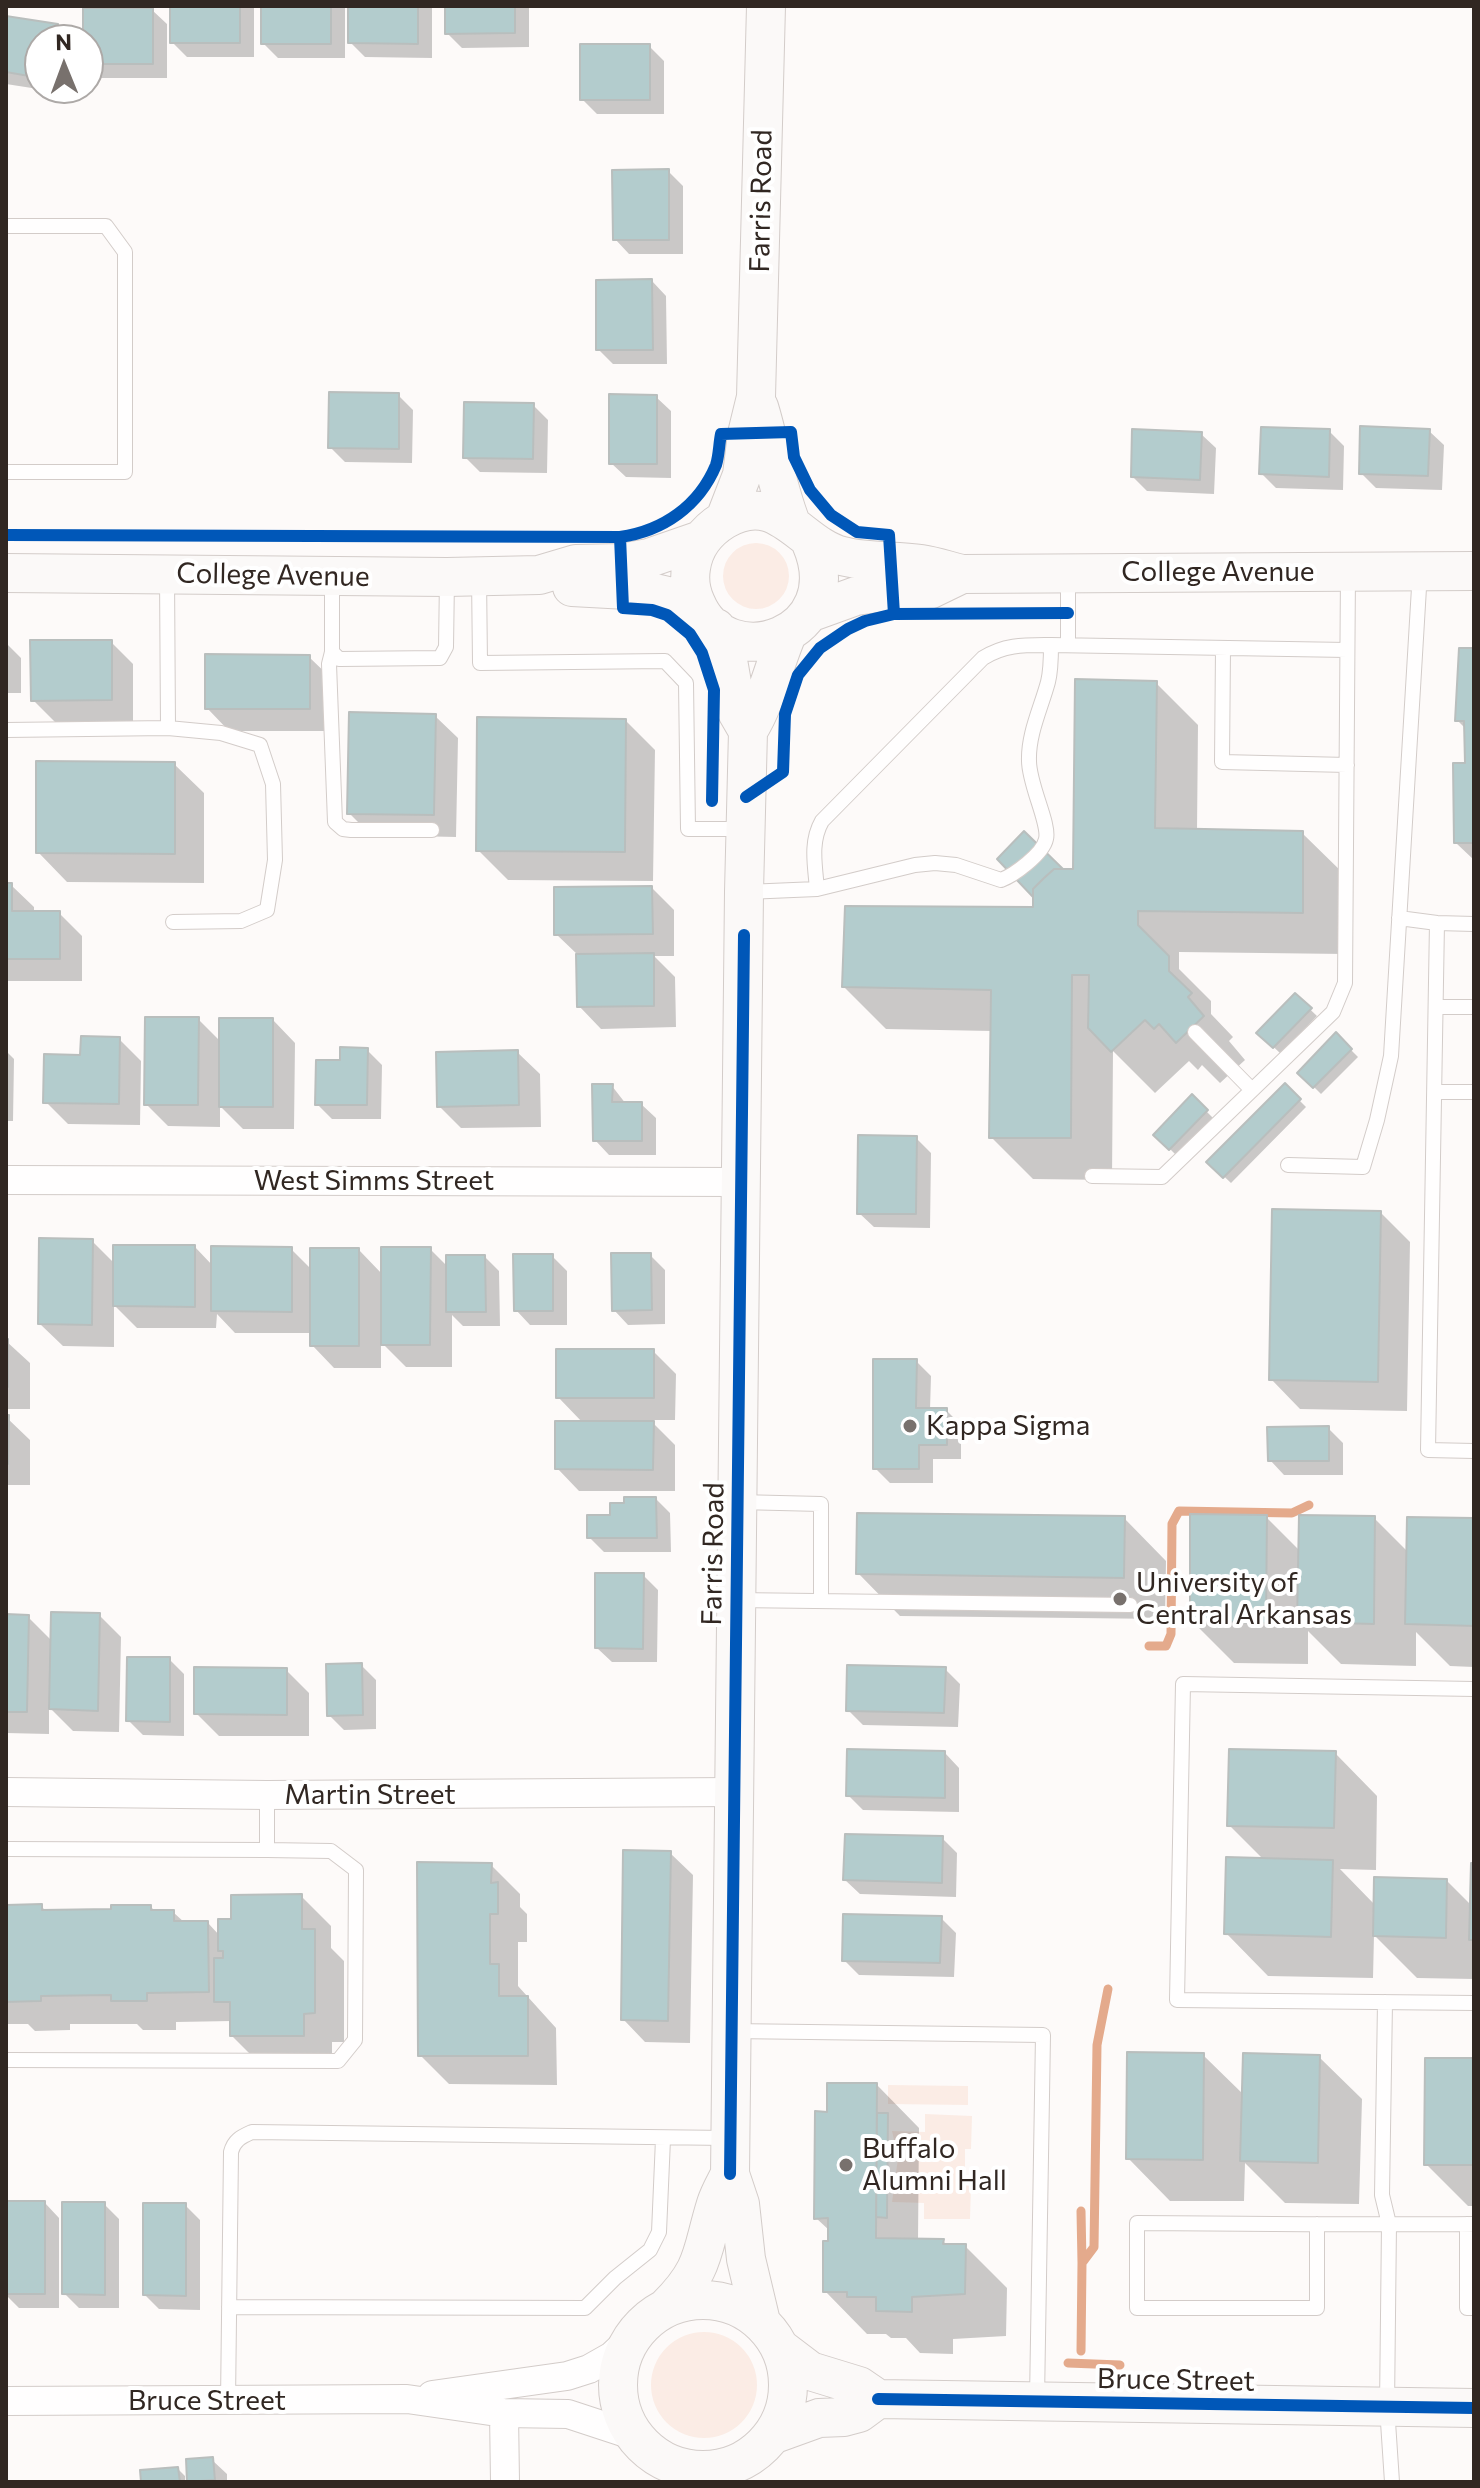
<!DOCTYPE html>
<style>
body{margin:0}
#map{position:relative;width:1480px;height:2488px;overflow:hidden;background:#fdfaf9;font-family:Commissioner,sans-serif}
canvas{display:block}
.frame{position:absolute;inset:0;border:8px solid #312722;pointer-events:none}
.north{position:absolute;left:24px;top:24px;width:80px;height:80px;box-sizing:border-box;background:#fff;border:2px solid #ada9a7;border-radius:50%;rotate:359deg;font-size:22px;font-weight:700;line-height:32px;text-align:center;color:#312722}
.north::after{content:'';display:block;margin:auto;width:28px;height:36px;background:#78716d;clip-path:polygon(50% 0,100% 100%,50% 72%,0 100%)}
</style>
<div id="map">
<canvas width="1480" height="2488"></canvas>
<div class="frame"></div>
<div class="north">N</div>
</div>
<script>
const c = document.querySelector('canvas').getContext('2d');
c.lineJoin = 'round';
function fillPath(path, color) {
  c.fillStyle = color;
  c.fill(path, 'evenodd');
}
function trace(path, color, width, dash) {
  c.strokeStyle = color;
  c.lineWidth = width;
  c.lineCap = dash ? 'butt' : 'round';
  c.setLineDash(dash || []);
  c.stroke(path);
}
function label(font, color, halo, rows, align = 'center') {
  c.font = font + ' Commissioner,sans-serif';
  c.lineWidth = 8;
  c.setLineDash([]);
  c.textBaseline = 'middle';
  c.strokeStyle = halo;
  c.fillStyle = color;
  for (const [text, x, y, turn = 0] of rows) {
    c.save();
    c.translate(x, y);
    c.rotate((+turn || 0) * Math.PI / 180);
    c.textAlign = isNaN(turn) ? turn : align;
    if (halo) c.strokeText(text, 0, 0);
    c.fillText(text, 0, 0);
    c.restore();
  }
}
const green = new Path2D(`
 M723 576a33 33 0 1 1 66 0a33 33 0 1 1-66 0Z
 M888 2085 968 2086V2105L888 2104Z
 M925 2114 972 2116 971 2149H965V2185L971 2186 970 2219H924V2203L892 2202 898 2158 892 2131 925 2132Z
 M651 2385a53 53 0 1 1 106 0a53 53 0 1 1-106 0Z`);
const shadow = new Path2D(`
 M172 6H254V57H187L172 42Z
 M263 6H345V58H278L263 43Z
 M350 6H432V58L365 57 350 42Z
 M447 6H529V47L462 48 447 33Z
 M152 10 167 24V78H100L88 66V40H85Z
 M6 18 57 26 71 40H40V88H65L64 93 6 84Z
 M649 46 664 61V114H597L582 99Z
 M668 171 683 186V254H629L615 239Z
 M652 281 666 296 667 364H613L598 349Z
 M398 395 413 410 412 463 345 462 330 447Z
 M656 397 671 411V478L626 477 611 463Z
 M533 405 548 420 547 473 480 472 465 457Z
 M1329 431 1344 446 1343 490 1276 488 1261 473Z
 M1429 431 1444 445 1442 490 1376 488 1361 473Z
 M1201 434 1216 448 1214 494 1147 491 1133 477Z
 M111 642 133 664V722H55L33 700Z
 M6 643 21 658V693H6Z
 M1474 650V860L1456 843 1467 765 1466 729 1457 720Z
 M309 657 332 679V731H229L207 708Z
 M1156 683 1198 725 1197 831 1302 833 1345 875V954L1179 952V969L1211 1001V1014L1233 1037 1229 1041 1245 1060 1220 1083 1202 1065 1198 1070 1189 1061 1155 1093 1113 1051 1112 1180 1033 1179 991 1137 992 1031 886 1029 844 987 1035 909 1062 871H1075Z
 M435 716 458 738 456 837 371 835 349 813Z
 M626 721 655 750 653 881 508 880 478 850Z
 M174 764 204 793V883L67 882 38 852Z
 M6 885H11L34 907V913H59L82 936V981H6Z
 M652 888 674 910V956H654L675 977 676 1027 601 1029 579 1006 578 955 556 934Z
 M1295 995 1317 1016 1281 1054 1259 1033Z
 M198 1019 221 1042 273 1020 295 1043 294 1129H243L220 1106V1127L168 1126 146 1104Z
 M1336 1035 1358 1057 1321 1094 1300 1073Z
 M119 1039 141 1061 140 1125 68 1124 46 1102 82 1057Z
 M367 1050 382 1065 381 1119H332L317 1104 342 1062Z
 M6 1051 14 1059 13 1121H6Z
 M517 1052 540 1074 541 1127 461 1128 439 1106Z
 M612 1086 626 1104H641L656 1118V1155H609L595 1140Z
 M1285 1086 1306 1107 1231 1183 1209 1162Z
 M1192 1097 1213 1118 1177 1156 1156 1135Z
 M916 1138 931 1153 930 1228 874 1227 859 1213Z
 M1381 1213 1410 1242 1407 1411 1300 1409 1271 1379Z
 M92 1241 115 1264 195 1247 213 1266 291 1249 312 1270 359 1250 383 1275 430 1249 448 1267 485 1257 499 1271 500 1326H463L452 1315V1367H406L381 1342V1368H334L312 1345V1333H235L217 1314 216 1328H137L114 1305V1347L63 1346 40 1324Z
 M650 1255 665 1270V1324L628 1325 614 1310Z
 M552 1256 567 1271V1325H530L516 1310Z
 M6 1341 30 1363V1409H6Z
 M653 1351 676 1374 675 1420H650L675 1445V1491H579L557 1468 583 1423 558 1397Z
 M916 1361 931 1376 930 1410H946L961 1425V1459H933V1483H890L875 1468Z
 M6 1417 30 1440V1485H6Z
 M1328 1428 1343 1443V1475H1284L1270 1460Z
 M656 1499 670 1513 671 1552H604L589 1537 612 1517Z
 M1266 1517 1300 1551 1374 1518 1408 1552 1474 1520V1667L1450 1666 1416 1632V1666L1341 1664 1308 1631V1664L1234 1663 1192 1621Z
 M1124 1518 1166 1561 1165 1619 900 1616 858 1573Z
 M643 1575 658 1590 657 1662H612L597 1648Z
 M99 1615 121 1637 119 1732 73 1731 49 1707V1734L6 1733V1616L28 1617 52 1641Z
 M169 1659 184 1674V1736L143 1735 128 1720Z
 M361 1665 376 1680V1729L344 1730 329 1715Z
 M945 1669 960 1684 958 1727 863 1725 848 1710Z
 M286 1670 309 1693V1736H219L196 1713Z
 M945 1753 959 1768V1812L863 1810 848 1795Z
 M1335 1753 1377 1796 1376 1870 1340 1869 1375 1905 1447 1881 1472 1906 1474 1865V1979L1417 1978 1374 1935 1373 1978 1268 1976 1226 1933 1264 1860 1229 1825Z
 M942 1838 957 1853 956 1897 860 1894 845 1880Z
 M670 1853 693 1875 690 2043 645 2042 623 2019Z
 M491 1865 520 1894V1907L527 1914V1942H518V1986L556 2028 557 2085 449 2084 420 2055Z
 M301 1896 331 1926V1948L344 1961V2042H332V2065H261L232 2036V2021L176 2022V2030H143L137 2024H70V2030L35 2031 28 2024H8L6 2022V1907L41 1906 47 1912 113 1911 151 1907 156 1912H173L185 1923H208L220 1936 234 1921Z
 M941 1918 956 1933 954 1977 859 1975 844 1960Z
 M1203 2055 1244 2095 1319 2057 1362 2099 1359 2204 1285 2203 1245 2163 1244 2201H1170L1128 2158Z
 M1474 2060V2206H1468L1426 2164Z
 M877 2085 919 2128 918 2241H943L948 2246H965L1007 2288 1006 2336 953 2339V2354L920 2353 906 2338H891L886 2334H867L825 2291 830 2231 816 2218 828 2114Z
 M6 2203H45L59 2218V2308H19L6 2295Z
 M104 2204 119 2219V2308H79L64 2293Z
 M185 2205 200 2220V2310L159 2309 145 2295Z
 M212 2460 227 2474V2482H189Z
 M178 2469 185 2476V2482H143Z`);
const stream = new Path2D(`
 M1149 1646H1166L1171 1634 1172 1524 1179 1511 1292 1513 1309 1505
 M1081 2211 1082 2263
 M1081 2351 1082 2263 1094 2247 1097 2045 1108 1989
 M1068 2363 1120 2365`);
const building = new Path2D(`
 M170 6H240V43H170Z
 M261 6H331V44H261Z
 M348 6H418V44L348 43Z
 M445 6H515V33L445 34Z
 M83 8H153V64H88V40H83Z
 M6 16 58 24 56 40H40V78L6 72Z
 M580 44H650V100H580Z
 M669 169V240H613L612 170Z
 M652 279 653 350H596V280Z
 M329 392 399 393V449L328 448Z
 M609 394 657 395V464H609Z
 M464 402 534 403 533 459 463 458Z
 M1360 426 1430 429 1428 476 1359 474Z
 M1261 427 1330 429 1329 477 1259 474Z
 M1132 429 1202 432 1200 480 1131 477Z
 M30 640H112V700L31 701Z
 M1459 648H1474V843H1454L1453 763H1465L1464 721H1455Z
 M205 654 310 655V709H205Z
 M1075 679 1157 681 1155 828 1303 831V913L1138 911V925L1169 956V971L1192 993 1188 997 1204 1016 1176 1043 1159 1024 1154 1029 1145 1020 1111 1052 1088 1028 1089 975H1072L1071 1138H989L991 990 842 987 845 906 1033 907V889L1043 879 1054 869H1073Z
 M349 712 436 714 434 815 347 814Z
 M477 717 626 719 625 852 476 851Z
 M36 761 175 762V854L36 853Z
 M1024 831 1063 869H1054L1043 879 1033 889V897L997 859Z
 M6 883H12V911H60V959H6Z
 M652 886 653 934 554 935V887Z
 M654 953V1006L577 1007 576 954Z
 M1295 993 1312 1008 1273 1048 1256 1033Z
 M145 1017H199L198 1105H144Z
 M219 1018H273V1107H219Z
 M1336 1032 1352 1049 1313 1088 1297 1073Z
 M81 1036 120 1037 119 1104 43 1103 44 1054 80 1055Z
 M340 1047 368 1048 367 1105H315L316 1060H340Z
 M518 1050 519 1105 437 1107 436 1052Z
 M1285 1083 1301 1099 1223 1178 1206 1162Z
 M592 1084H613L612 1102H642V1141H593Z
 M1192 1094 1208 1110 1169 1150 1153 1135Z
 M858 1135 917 1136 916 1214H857Z
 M1272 1209 1381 1211 1378 1382 1269 1380Z
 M39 1238 93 1239 92 1325 38 1324Z
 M113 1245H195V1307L113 1306Z
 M211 1246 292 1247V1312L211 1311Z
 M381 1247H431L430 1345H381Z
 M310 1248H359V1346H310Z
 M611 1253H651L652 1310 612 1311Z
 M513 1254H553V1311H514Z
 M446 1255H485L486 1312H446Z
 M6 1339H8V1387H6Z
 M556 1349H654V1398H556Z
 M873 1359H917L916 1408H947V1445H919V1469H873Z
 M6 1415H9L8 1464H6Z
 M555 1421H654L653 1470 555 1469Z
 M1329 1426V1461H1268L1267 1427Z
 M624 1497H656L657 1538H587V1515H610V1503H624Z
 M857 1513 1125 1516 1124 1578 856 1574Z
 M1190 1514 1267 1515 1266 1623 1190 1621Z
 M1299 1515 1375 1516 1374 1624 1297 1622Z
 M1407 1517 1474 1518V1626L1405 1624Z
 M595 1573H644L643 1649 595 1648Z
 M51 1612 100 1613 98 1711 49 1709Z
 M6 1614 29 1615 27 1712H6Z
 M127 1657H170V1722L126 1721Z
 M362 1663 363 1715 327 1716 326 1664Z
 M847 1665 946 1667 944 1713 846 1711Z
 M194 1667 287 1668V1715L194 1714Z
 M847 1749 945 1751V1798L846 1796Z
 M1229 1749 1336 1751 1334 1828 1227 1826Z
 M845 1834 943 1836 942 1883 843 1880Z
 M623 1850 671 1851 668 2021 621 2020Z
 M1226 1857 1333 1860 1331 1937 1224 1934Z
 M417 1862 492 1863 491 1883 498 1882V1914H490V1964H499V1996H528V2056H418Z
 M1471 1863H1474V1940H1469Z
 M1374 1877 1447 1879 1446 1938 1373 1936Z
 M302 1894V1929H315V2013L304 2014V2036H230V2002H214V1958H223V1951H218V1919H231V1895Z
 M42 1904V1910L111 1909V1905H151V1910H174V1921H208L209 1992 147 1993V2001H111V1995L41 1996V2001L6 2002V1905Z
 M843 1914 942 1916 940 1963 842 1961Z
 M1127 2052 1204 2053 1203 2160 1126 2159Z
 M1243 2053 1320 2055 1318 2163 1240 2161Z
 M1425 2058H1474V2165H1424Z
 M827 2083H877L876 2238 944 2239 943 2244H966L965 2294 912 2297V2312L876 2311V2297H847V2292H823V2241H828V2218L814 2219 815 2111 827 2112Z
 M877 2113H888L887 2218 876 2217Z
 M6 2201H45V2294H6Z
 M62 2202H105V2295L62 2294Z
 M143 2203H186V2296L143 2295Z
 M213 2457 215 2480 187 2482 186 2459Z
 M178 2467 180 2482H141L140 2470Z`);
const lane = new Path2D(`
 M6 226H106L125 252V472H6
 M1068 574V645
 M332 576V652L339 659 440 658 446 647 447 579
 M479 577 480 663 665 661 686 683 688 829H745
 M1223 649 1222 762 1347 765
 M332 652 329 664 335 822 343 829 351 830H432
 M168 728 221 733 260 745 273 784 275 860 267 910 241 921 173 922
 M6 730 168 728 167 574
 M817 889C815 865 810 842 822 821L983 658C1005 644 1025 645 1051 645L1347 650
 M746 892 817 889 915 865 935 863 956 865 1001 880C1014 875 1043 854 1046 839 1050 824 1029 785 1029 761 1028 734 1041 708 1048 682 1051 670 1051 658 1051 645
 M1399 918 1437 923 1474 924
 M1437 923 1428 1450 1474 1451
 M1436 1007H1474
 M1195 1032 1252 1090
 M1435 1092H1474
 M1288 1165 1363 1167 1377 1120 1391 1056 1420 571
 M1092 1176 1162 1177 1333 1012 1345 983 1348 572
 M738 1502 821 1504V1601
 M736 1600 1130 1605
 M1474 1689 1183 1684 1177 2000 1474 2003
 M6 1849 267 1850V1795
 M1385 2002 1382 2195 1389 2224 1387 2407 1392 2482
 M731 2031 1043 2035 1037 2399
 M6 2060 338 2061 355 2040 356 1870 331 1851 267 1850
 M1317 2224V2308H1137V2223C1249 2224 1362 2225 1474 2224
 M1467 2224V2308H1474
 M229 2307 585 2308 615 2278 650 2250 659 2232 663 2139
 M228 2401 231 2152C234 2140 241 2137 252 2132L727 2138`);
const street = new Path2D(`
 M6 1180 741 1182
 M6 1792 267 1795 734 1792
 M432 2395 567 2376 589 2369 612 2356 631 2338
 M6 2401 407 2399 504 2413 568 2414 635 2436
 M504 2413 505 2482`);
const secondary = new Path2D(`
 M759 407C771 446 776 485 791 523
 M725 519 742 475 747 434 756 397 766 6
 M811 543C851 636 727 678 696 603 691 592 689 580 691 568 694 546 706 531 724 520 778 488 799 545 842 556 868 563 895 560 921 564 935 566 949 571 962 574L1474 571
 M6 573 447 577 539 575 576 564 621 563 649 558 701 540
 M572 587 646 591 672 597 697 607
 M809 613 856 596 892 591 929 590 962 574
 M716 628 729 666 737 712 748 731
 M618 2385a85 85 0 1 1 170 0a85 85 0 1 1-170 0Z
 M667 2307C706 2268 701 2252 716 2204 719 2194 725 2184 730 2174
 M761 2322 746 2259 740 2204 730 2174 744 892 748 731C767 701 774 664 788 632
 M781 2349 810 2371 859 2386 878 2399 1474 2408
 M772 2435 819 2418 844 2417 859 2413 878 2399`);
const cycleway = new Path2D(`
 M6 535 620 537C663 531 699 506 716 465 719 456 719 444 721 434L791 432 794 457 810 490 831 515 857 532 889 535 894 614
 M620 537 623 608 652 610 667 615 690 634 702 653 714 690 712 801
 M746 797 783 772 785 714 798 675 820 648 848 629 865 621 894 614 1068 613
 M730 2174 744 935
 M878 2399 1474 2408`);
const markers = [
 [910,1426,8,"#78716d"],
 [1120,1599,8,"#78716d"],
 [846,2165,8,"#78716d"]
];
const streetNames = [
 ["Farris Road",761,201,-89],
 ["College Avenue",1218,572],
 ["College Avenue",273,575,1],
 ["West Simms Street",374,1181],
 ["Farris Road",713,1554,-89],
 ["Martin Street",370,1795],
 ["Bruce Street",1176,2380,1],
 ["Bruce Street",207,2401]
];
const poiNames = [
 ["Kappa Sigma",926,1426],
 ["University of",1136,1583],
 ["Central Arkansas",1136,1615],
 ["Buffalo",862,2149],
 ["Alumni Hall",862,2181]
];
fillPath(green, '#fbece5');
fillPath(shadow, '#0003');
trace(stream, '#e4aa8c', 9);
fillPath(building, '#b3cccd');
trace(building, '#b9bebd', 2);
trace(lane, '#d3ccc9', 16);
trace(street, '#d3ccc9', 30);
trace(secondary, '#d3ccc9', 40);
trace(lane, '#fffefe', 14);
trace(street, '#fffefe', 28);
trace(secondary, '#fbf9f8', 38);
trace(cycleway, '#0057b8', 12);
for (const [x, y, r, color] of markers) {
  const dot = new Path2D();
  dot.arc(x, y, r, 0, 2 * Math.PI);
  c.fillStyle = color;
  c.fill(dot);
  trace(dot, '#fff', 3);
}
label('28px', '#312722', '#fff', streetNames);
label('28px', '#312722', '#fff', poiNames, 'left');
</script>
